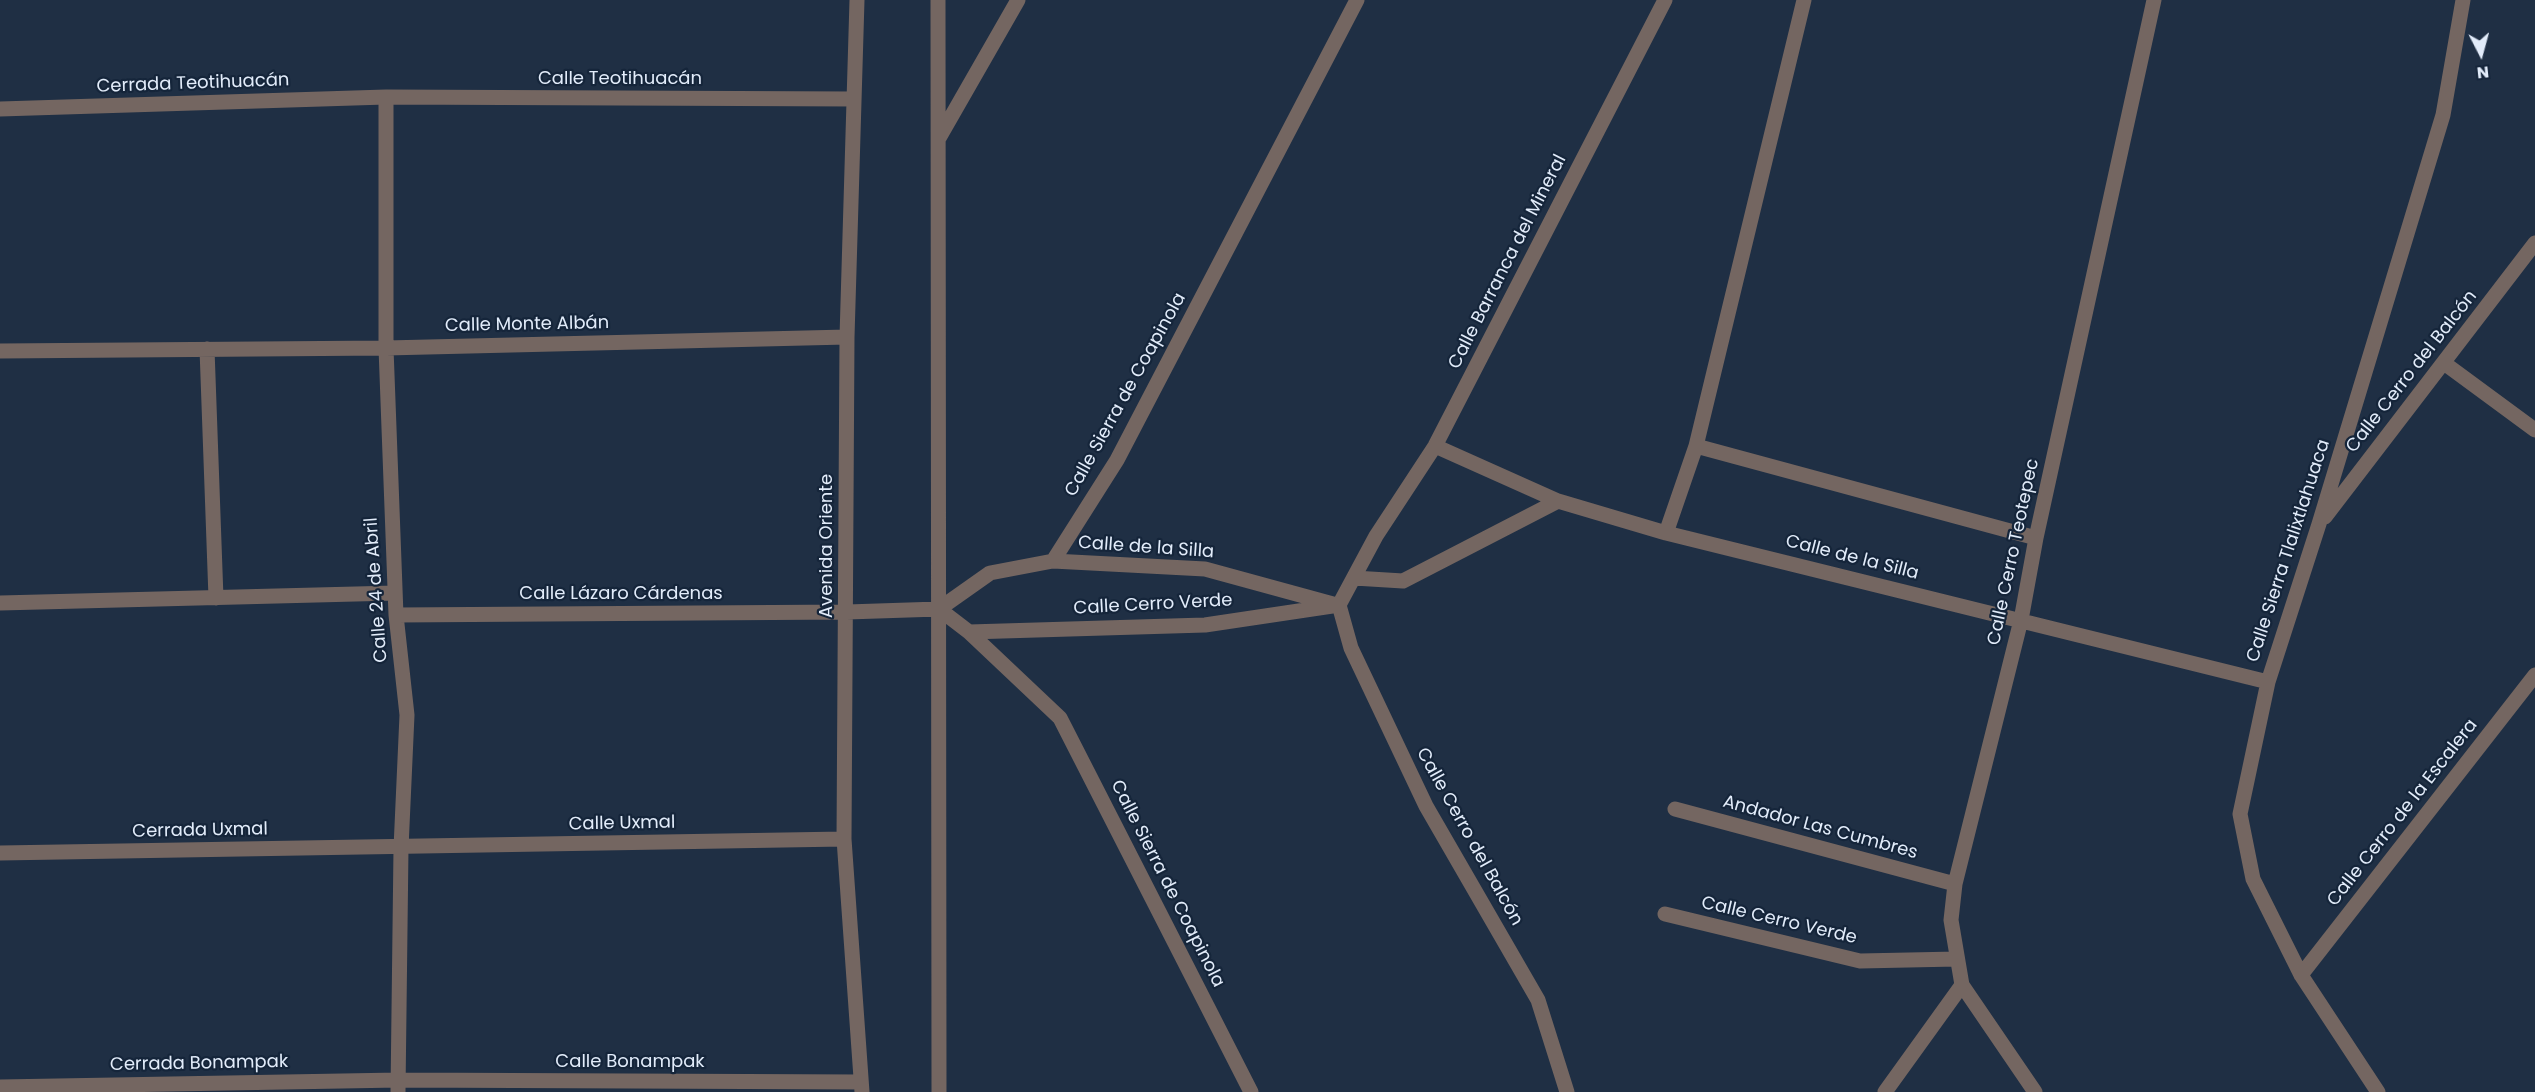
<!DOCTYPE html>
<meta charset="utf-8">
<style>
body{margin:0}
#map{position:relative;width:2535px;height:1092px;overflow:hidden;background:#1f2f44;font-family:Poppins,sans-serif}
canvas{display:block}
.north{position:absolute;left:2451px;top:24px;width:60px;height:60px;-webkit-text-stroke:4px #15253a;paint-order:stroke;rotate:174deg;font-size:16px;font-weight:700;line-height:24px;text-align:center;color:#e2ecfa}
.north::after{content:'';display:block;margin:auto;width:21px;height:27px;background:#e2ecfa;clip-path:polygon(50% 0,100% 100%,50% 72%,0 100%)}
</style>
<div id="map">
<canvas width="2535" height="1092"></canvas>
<div class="north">N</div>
</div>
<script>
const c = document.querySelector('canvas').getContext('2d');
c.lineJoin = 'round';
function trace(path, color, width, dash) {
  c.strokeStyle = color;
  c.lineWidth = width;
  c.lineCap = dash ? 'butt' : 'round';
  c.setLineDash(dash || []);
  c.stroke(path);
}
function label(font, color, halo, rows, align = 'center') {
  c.font = font + ' Poppins,sans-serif';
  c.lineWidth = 4.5;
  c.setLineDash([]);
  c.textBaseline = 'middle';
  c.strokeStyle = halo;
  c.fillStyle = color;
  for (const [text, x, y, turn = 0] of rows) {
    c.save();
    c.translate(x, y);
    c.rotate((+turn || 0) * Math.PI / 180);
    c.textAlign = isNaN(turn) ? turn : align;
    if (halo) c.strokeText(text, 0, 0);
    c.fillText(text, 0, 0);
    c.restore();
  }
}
const street = new Path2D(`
 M857 0 847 337 844 839 862 1092
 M938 0 939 1092
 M386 97V348L396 615 407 715 401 848 398 1092
 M0 109 386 97 854 99
 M939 138 1018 0
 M207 349 216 598
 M0 351 386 348 847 337
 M2444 363 2535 430
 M1435 446 1558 501 1666 533 2268 682
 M1696 446 2036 538
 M2325 517 2535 243
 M1666 533 1696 446 1804 0
 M1053 561 1205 569 1333 604
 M1354 578 1403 581 1558 501
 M0 603 395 593
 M939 609 990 573 1053 561 1117 460 1357 0
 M939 609 969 632 1060 718 1251 1092
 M396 615 847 612 939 609
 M969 632 1205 625 1339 605
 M1675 809 1955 884
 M0 853 844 839
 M1665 914 1860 961 1957 959
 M2301 975 2535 675
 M0 1087 399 1080 861 1082
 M1567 1092 1538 1000 1426 806 1351 648 1339 605 1376 536 1435 446 1665 0
 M1885 1092 1962 985
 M2035 1092 1962 985 1951 920 1955 884 2021 620 2036 538 2154 0
 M2378 1092 2301 975 2253 879 2240 814 2268 682 2319 524 2443 115 2463 0`);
const streetNames = [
 ["Calle Teotihuacán",620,79],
 ["Cerrada Teotihuacán",193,84,-2],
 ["Calle Barranca del Mineral",1508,262,-63],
 ["Calle Monte Albán",527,325,-1],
 ["Calle Cerro del Balcón",2412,372,-52],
 ["Calle Sierra de Coapinola",1126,395,-61],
 ["Avenida Oriente",827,546,-90],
 ["Calle de la Silla",1146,548,4],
 ["Calle Sierra Tlalixtlahuaca",2289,551,-72],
 ["Calle Cerro Teotepec",2014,552,-78],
 ["Calle de la Silla",1852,558,14],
 ["Calle 24 de Abril",377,590,-94],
 ["Calle Lázaro Cárdenas",621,594],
 ["Calle Cerro Verde",1153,605,-3],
 ["Calle Cerro de la Escalera",2403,813,-52],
 ["Calle Uxmal",622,824,-1],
 ["Andador Las Cumbres",1820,828,15],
 ["Cerrada Uxmal",200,831,-1],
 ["Calle Cerro del Balcón",1469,837,61],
 ["Calle Sierra de Coapinola",1167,884,63],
 ["Calle Cerro Verde",1779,921,13],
 ["Calle Bonampak",630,1062],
 ["Cerrada Bonampak",199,1064,-1]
];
trace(street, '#746661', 15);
label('18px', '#e2ecfa', '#15253a', streetNames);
</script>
